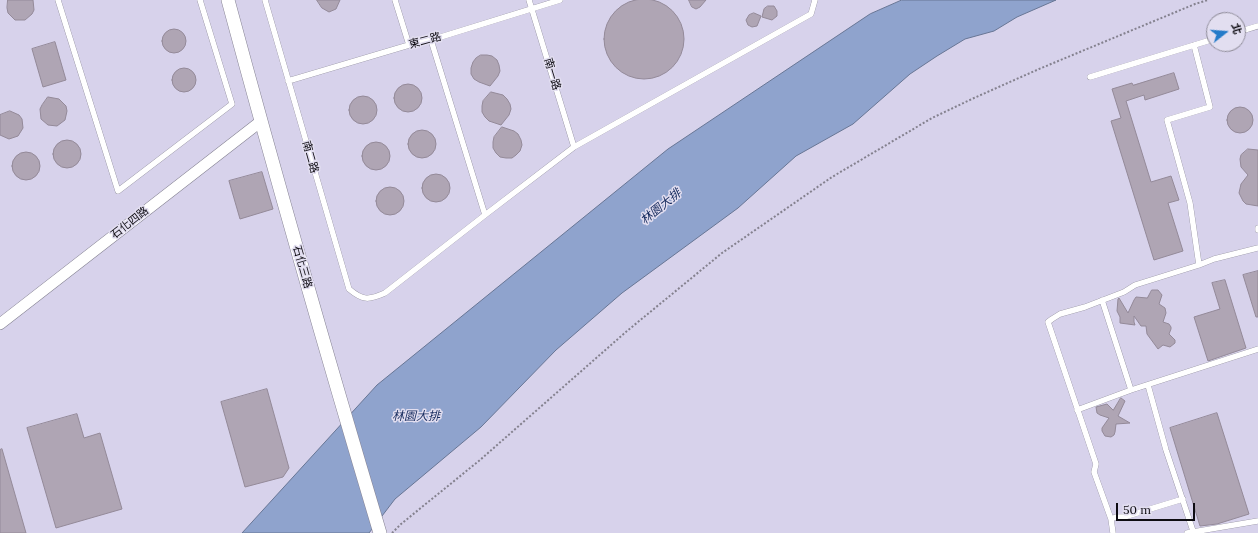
<!DOCTYPE html>
<meta charset="utf-8">
<style>
body{margin:0}
#map{position:relative;width:1258px;height:533px;overflow:hidden;background:#e2def0;font-family:Lora,"Noto Sans TC",serif}
canvas{display:block}
.north{position:absolute;left:1206px;top:12px;width:40px;height:40px;box-sizing:border-box;background:#e2def0;border:1px solid #8d8a97;border-radius:50%;rotate:73deg;font-size:11px;font-weight:700;line-height:16px;text-align:center;color:#0e0c12}
.north::after{content:'';display:block;margin:auto;width:14px;height:18px;background:#247bc9;clip-path:polygon(50% 0,100% 100%,50% 72%,0 100%)}
.scale{position:absolute;left:1116px;top:503px;width:79px;height:18px;box-sizing:border-box;border:2px solid #0e0c12;border-top:0;padding-left:5px;font-size:12px;line-height:14px;white-space:nowrap;color:#0e0c12;-webkit-text-stroke:3px #e2def0;paint-order:stroke}
</style>
<div id="map">
<canvas width="1258" height="533"></canvas>
<div class="north">北</div>
<div class="scale">50 m</div>
</div>
<script>
const c = document.querySelector('canvas').getContext('2d');
c.lineJoin = 'round';
function fillPath(path, color) {
  c.fillStyle = color;
  c.fill(path, 'evenodd');
}
function trace(path, color, width, dash) {
  c.strokeStyle = color;
  c.lineWidth = width;
  c.lineCap = dash ? 'butt' : 'round';
  c.setLineDash(dash || []);
  c.stroke(path);
}
function label(font, color, halo, rows, align = 'center') {
  c.font = font + ' Lora,"Noto Sans TC",serif';
  c.lineWidth = 3;
  c.setLineDash([]);
  c.textBaseline = 'middle';
  c.strokeStyle = halo;
  c.fillStyle = color;
  for (const [text, x, y, turn = 0] of rows) {
    c.save();
    c.translate(x, y);
    c.rotate((+turn || 0) * Math.PI / 180);
    c.textAlign = isNaN(turn) ? turn : align;
    if (halo) c.strokeText(text, 0, 0);
    c.fillText(text, 0, 0);
    c.restore();
  }
}
const built = new Path2D(`
 M0 0H1258V533H0ZM1214 20H1238V44H1214Z`);
const water = new Path2D(`
 M902 0H1056L1017 17 994 31 965 39 937 56 910 74 853 124 796 156 738 208 622 293 556 350 481 427 395 499 369 533H242L377 385 668 149 870 14Z`);
const building = new Path2D(`
 M604 39a40 40 0 1 1 80 0a40 40 0 1 1-80 0Z
 M8 0H33L34 10 32 14 25 20H15L8 13 7 8Z
 M317 0H340L336 9 329 12 322 8Z
 M689 0H706L700 7 696 9 692 7Z
 M768 6H774L777 11V16L772 20 762 17 764 9Z
 M754 13 761 16 757 26 752 27 748 25 746 20 749 15Z
 M162 41a12 12 0 1 1 24 0a12 12 0 1 1-24 0Z
 M55 42 66 80 43 87 32 49Z
 M481 55H487L492 56 497 60 499 65 500 71 498 76 490 86 479 82 474 79 471 74V68L473 62 476 58Z
 M172 80a12 12 0 1 1 24 0a12 12 0 1 1-24 0Z
 M1174 73 1179 89 1145 100 1144 95 1126 101 1151 182 1171 176 1179 200 1168 203 1183 251 1154 260 1111 121 1121 118 1112 89 1132 83 1133 85Z
 M394 98a14 14 0 1 1 28 0a14 14 0 1 1-28 0Z
 M491 92 503 95 507 99 510 104 511 109 509 115 501 125 489 121 485 117 482 112V106L483 101Z
 M349 110a14 14 0 1 1 28 0a14 14 0 1 1-28 0Z
 M48 97 59 99 66 106 67 111 65 120 57 126 48 125 41 119 40 109 42 105Z
 M1227 120a13 13 0 1 1 26 0a13 13 0 1 1-26 0Z
 M10 111 19 115 22 119 23 128 18 136 9 139 0 135V115Z
 M502 127 514 131 518 134 521 140 522 145 520 151 516 155 512 158H506L500 157 496 153 493 148V142L494 137Z
 M408 144a14 14 0 1 1 28 0a14 14 0 1 1-28 0Z
 M53 154a14 14 0 1 1 28 0a14 14 0 1 1-28 0Z
 M362 156a14 14 0 1 1 28 0a14 14 0 1 1-28 0Z
 M1248 149 1258 150V206L1246 204 1243 201 1239 193 1241 184 1248 175 1241 167 1240 159 1241 155Z
 M12 166a14 14 0 1 1 28 0a14 14 0 1 1-28 0Z
 M262 172 273 209 240 219 229 181Z
 M422 188a14 14 0 1 1 28 0a14 14 0 1 1-28 0Z
 M376 201a14 14 0 1 1 28 0a14 14 0 1 1-28 0Z
 M1258 271V317H1256L1243 275Z
 M1225 280 1246 348 1208 361 1194 317 1220 309 1212 283Z
 M1152 290H1158L1162 295 1159 304 1165 308 1166 313 1163 322 1169 324 1171 327V329L1169 334 1175 340V343L1170 347 1163 345 1158 349 1147 334 1146 326H1141L1134 316V322L1135 325 1120 323V317L1117 311 1118 299 1119 298 1128 313 1134 300 1136 297 1147 298Z
 M267 389 289 468 283 477 245 487 221 402Z
 M1121 398 1125 401 1118 416 1130 423 1116 424 1115 432 1114 435 1111 437 1105 436 1102 431V428L1109 418 1100 415 1097 413 1096 407 1107 404 1113 410Z
 M1217 413 1249 514 1217 524 1200 526 1170 428Z
 M77 414 84 438 100 433 122 509 56 528 27 428Z
 M2 449 26 533H0V450Z`);
const path = new Path2D(`
 M392 533 401 524 480 460 627 331 722 253 832 177 932 118 974 98 1039 69 1195 4 1208 0`);
const service = new Path2D(`
 M58 0 118 191 232 104 200 0
 M265 0 349 289C363 301 369 300 385 293L485 215 574 147 811 14 815 0
 M395 0 409 45
 M529 0 574 147
 M1238 32 1258 26
 M431 40 485 215
 M1194 45 1210 107 1167 120 1190 203 1199 265
 M1090 77 1214 39
 M288 81 409 45 431 40 560 0
 M1258 228V230
 M1102 300 1131 390
 M1148 385 1166 450 1193 531
 M1077 410 1131 390 1258 349
 M1183 499 1124 517H1116L1111 519 1094 472 1096 464 1048 322 1052 319 1060 314 1085 307 1124 292 1135 285 1199 265 1214 259 1258 248
 M1111 519 1113 533
 M1187 533 1258 521`);
const minor = new Path2D(`
 M0 324 260 122`);
const tertiary = new Path2D(`
 M228 0C276 178 327 356 380 533`);
const streetNames = [
 ["東二路",425,41,-15],
 ["南一路",552,74,73],
 ["南二路",310,157,74],
 ["石化四路",130,223,-38],
 ["石化三路",302,267,74]
];
const waterNames = [
 ["林園大排",661,207,-39],
 ["林園大排",416,417]
];
fillPath(built, '#d7d2eb');
fillPath(water, '#8fa3cd');
trace(water, '#687695', 1);
fillPath(building, '#afa5b4');
trace(building, '#948a99', 1);
trace(service, '#858292', 6);
trace(minor, '#858292', 12);
trace(tertiary, '#858292', 14);
trace(path, '#84818e', 2, [2, 2]);
trace(service, '#fff', 5.5);
trace(minor, '#fff', 11);
trace(tertiary, '#fff', 13);
label('11px', '#0e0c12', '#e2def0', streetNames);
label('italic 12px', '#162b5e', '#e2def0', waterNames);
</script>
